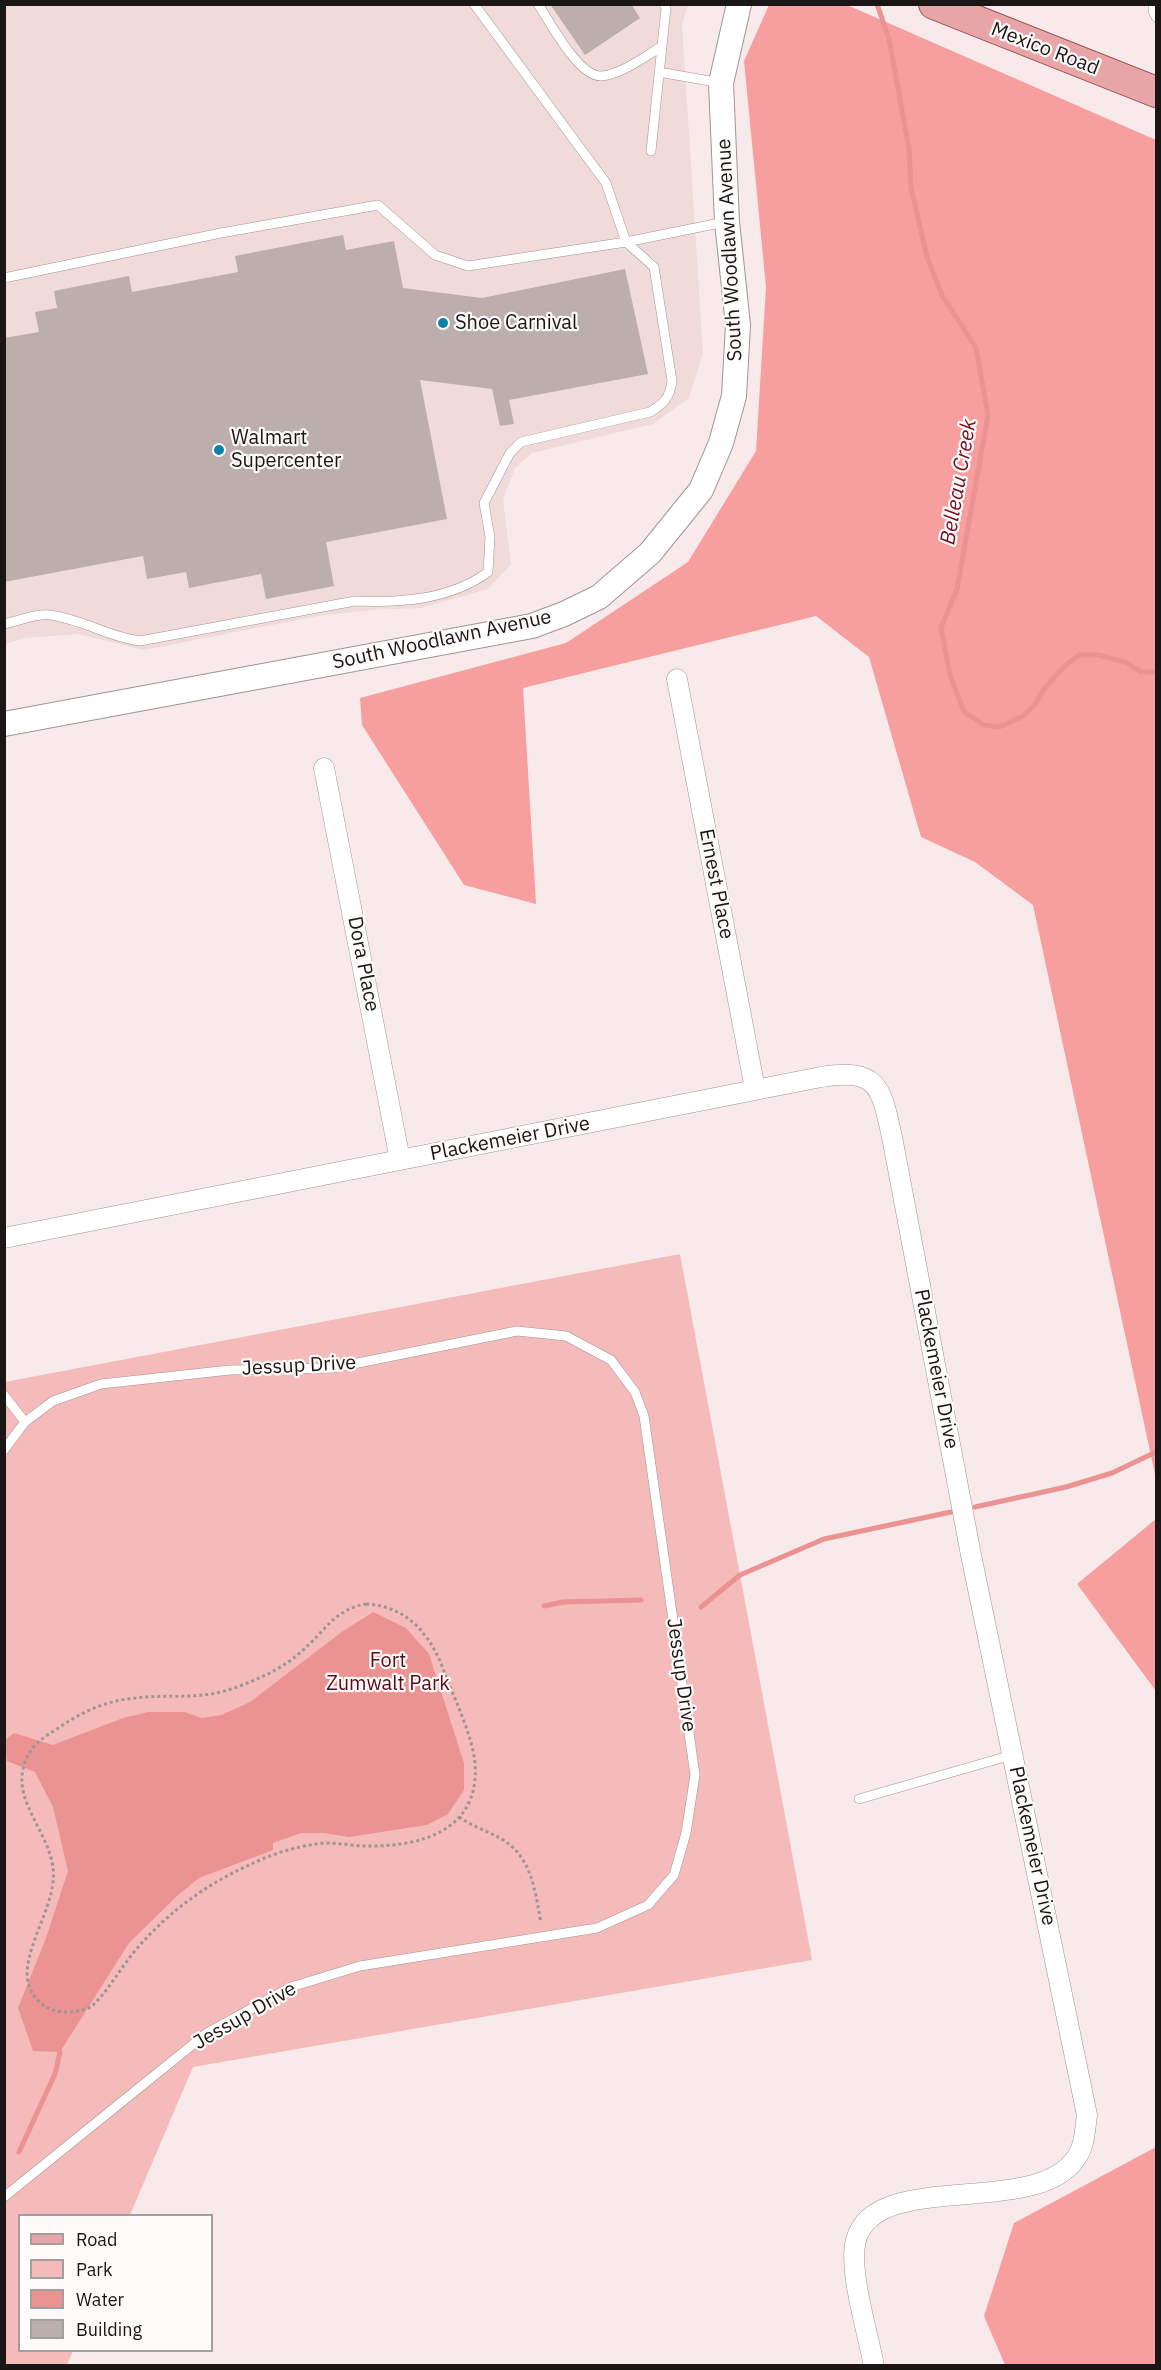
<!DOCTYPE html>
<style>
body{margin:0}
#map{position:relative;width:1161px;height:2370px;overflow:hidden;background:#f8eaea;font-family:"IBM Plex Sans",sans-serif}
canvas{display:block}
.frame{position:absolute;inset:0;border:6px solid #1b1616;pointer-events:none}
.legend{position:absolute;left:18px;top:2214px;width:195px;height:138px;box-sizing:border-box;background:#fdfbfa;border:2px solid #a39f9f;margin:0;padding:8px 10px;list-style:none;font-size:18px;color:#1b1616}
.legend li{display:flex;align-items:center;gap:12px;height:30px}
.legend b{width:30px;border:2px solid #a39f9f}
</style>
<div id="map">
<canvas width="1161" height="2370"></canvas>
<div class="frame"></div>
<ul class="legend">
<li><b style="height:8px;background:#e7a5a7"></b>Road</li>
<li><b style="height:16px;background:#f5bbba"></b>Park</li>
<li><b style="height:16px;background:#eb9293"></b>Water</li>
<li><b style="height:16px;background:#bbaead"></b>Building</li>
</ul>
</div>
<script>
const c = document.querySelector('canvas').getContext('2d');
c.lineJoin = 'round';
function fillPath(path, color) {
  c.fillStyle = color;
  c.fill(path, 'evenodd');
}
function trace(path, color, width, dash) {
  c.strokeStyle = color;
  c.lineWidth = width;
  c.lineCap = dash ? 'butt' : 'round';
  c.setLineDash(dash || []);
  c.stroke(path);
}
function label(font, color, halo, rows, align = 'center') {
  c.font = font + ' "IBM Plex Sans",sans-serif';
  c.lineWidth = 4.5;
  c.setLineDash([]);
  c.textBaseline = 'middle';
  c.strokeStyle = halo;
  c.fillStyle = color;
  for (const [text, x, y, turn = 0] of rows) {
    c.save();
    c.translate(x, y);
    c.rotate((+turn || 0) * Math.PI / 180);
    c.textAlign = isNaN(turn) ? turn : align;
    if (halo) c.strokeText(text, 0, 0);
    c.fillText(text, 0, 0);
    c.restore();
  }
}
const built = new Path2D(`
 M5 5H688L682 24 703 353 689 398 653 424 532 453 515 468 503 499 511 564 488 589 421 608 369 610 318 616 144 650 78 634 25 638 5 644Z`);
const green = new Path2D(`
 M680 1254 812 1960 193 2067 130 2215 20 2216V2350L73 2351 67 2365 5 2366V1382Z`);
const forest = new Path2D(`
 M769 5H847L1156 140V1479L1033 905 975 862 921 837 869 657 816 616 523 688 536 904 464 885 362 725 360 698 566 643 688 562 756 451 766 287 744 61Z
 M1156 1519V1691L1077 1584Z
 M1156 2147V2365H1005L984 2316 1014 2223Z`);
const water = new Path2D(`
 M373 1612 406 1628 429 1654 464 1763V1790L448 1814 427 1825 349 1837 324 1833H301L273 1843V1850L199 1878 177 1896 129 1943 60 2052 33 2051 18 2008 46 1938 68 1871 53 1807 35 1772 7 1761 5 1740 14 1733 53 1745 123 1718 148 1712H184L202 1718 222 1715 250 1702 343 1631Z`);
const stream = new Path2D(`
 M877 4 889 39 909 149 911 188 927 257 942 295 976 348 988 415 957 589 941 628 950 675 964 712 984 725 999 727 1023 716 1034 706 1044 689 1064 667 1079 655H1098L1125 662 1141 672H1156
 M975 1507 1066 1487 1112 1473 1156 1452
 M544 1606 563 1602 641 1600
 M701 1607 740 1575 824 1539 951 1512
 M19 2152 55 2074 60 2052`);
const building = new Path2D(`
 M550 4H631L640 18 585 55Z
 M343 235 346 250 394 241 403 288 482 298 625 269 648 374 509 400 514 424 500 426 492 389 420 380 447 519 326 542 334 586 266 599 261 574 189 588 186 572 147 579 143 556 4 582V338L39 332 35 312 57 308 54 291 129 276 132 292 238 272 235 256Z`);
const path = new Path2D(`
 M366 1604C409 1606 432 1637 445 1674 455 1700 473 1737 475 1764 480 1831 420 1847 366 1846 350 1846 332 1841 316 1844 293 1847 267 1856 247 1866 201 1887 161 1918 130 1957 117 1974 107 1992 91 2007 75 2013 58 2015 43 2005 0 1972 59 1914 53 1868 48 1826 2 1793 32 1749 38 1740 51 1733 60 1727 83 1711 108 1700 136 1698 167 1694 200 1700 231 1689 257 1680 281 1670 302 1651 324 1632 335 1609 366 1604Z
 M459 1817C472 1826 487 1831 500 1838 532 1856 535 1891 541 1923`);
const service = new Path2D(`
 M538 4C550 22 579 78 602 76 622 74 644 57 661 47
 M1154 4 1153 11 1156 17
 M659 72 721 83
 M651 151 666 8 664 4
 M4 278 221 233 378 205 435 255 468 266 626 242 725 222
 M4 624C18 621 37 613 50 615 82 619 108 637 140 641L355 601C400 603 450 600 488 572L490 537 484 503 510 453 521 442 650 412C664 404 670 397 672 381L654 267 626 242 606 183 474 4
 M4 1395 25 1422
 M4 1450 25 1422 53 1401 101 1384 230 1370 333 1368 517 1331 566 1336 611 1360 635 1392 644 1416 695 1775 686 1833 674 1875 648 1905 597 1928 360 1966 291 1987 207 2033 4 2197
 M859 1799 1012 1755`);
const minor = new Path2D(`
 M677 679 755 1089
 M324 768 400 1160
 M4 1238 821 1077C878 1068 881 1086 892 1137L971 1555 1087 2115C1085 2129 1085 2146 1076 2158 1036 2219 875 2168 856 2240 848 2270 868 2333 874 2366`);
const tertiary = new Path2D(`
 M4 724 532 626 564 614 599 597 650 553 701 490 721 443 734 396 738 325 727 222 721 83 739 4`);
const primary = new Path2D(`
 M934 4 1156 92`);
const markers = [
 [443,323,6,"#0f80a8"],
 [219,450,6,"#0f80a8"]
];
const streetNames = [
 ["Mexico Road",1045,49,21],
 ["South Woodlawn Avenue",730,250,-93],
 ["South Woodlawn Avenue",442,640,-12],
 ["Ernest Place",716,884,79],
 ["Dora Place",363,964,79],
 ["Plackemeier Drive",510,1139,-11],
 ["Jessup Drive",299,1366,-3],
 ["Plackemeier Drive",936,1369,79],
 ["Jessup Drive",681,1675,82],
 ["Plackemeier Drive",1032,1846,78],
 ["Jessup Drive",245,2016,-30]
];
const poiNames = [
 ["Shoe Carnival",455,323],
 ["Walmart",231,438],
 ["Supercenter",231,461]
];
const parkNames = [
 ["Fort",388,1661],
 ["Zumwalt Park",388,1684]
];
const waterNames = [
 ["Belleau Creek",959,482,-80]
];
fillPath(built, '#f1dada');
fillPath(green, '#f5bbba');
fillPath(forest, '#f79e9f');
fillPath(water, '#eb9293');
trace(stream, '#eb9293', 5);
fillPath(building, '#bbaead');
trace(service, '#a19494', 10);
trace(minor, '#a19494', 21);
trace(tertiary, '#a19494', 26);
trace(primary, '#954c4f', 32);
trace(path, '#9e9494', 3, [3, 3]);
trace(service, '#fff', 9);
trace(minor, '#fff', 20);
trace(tertiary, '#fff', 24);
trace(primary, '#e7a5a7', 30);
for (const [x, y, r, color] of markers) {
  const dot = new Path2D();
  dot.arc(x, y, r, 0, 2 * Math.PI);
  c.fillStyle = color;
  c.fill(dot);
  trace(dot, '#fdfbfa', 2);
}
label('20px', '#1b1616', '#fdfbfa', streetNames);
label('20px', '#1b1616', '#fdfbfa', poiNames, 'left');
label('20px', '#590a17', '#fdfbfa', parkNames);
label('italic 21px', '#760c1f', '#fdfbfa', waterNames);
</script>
